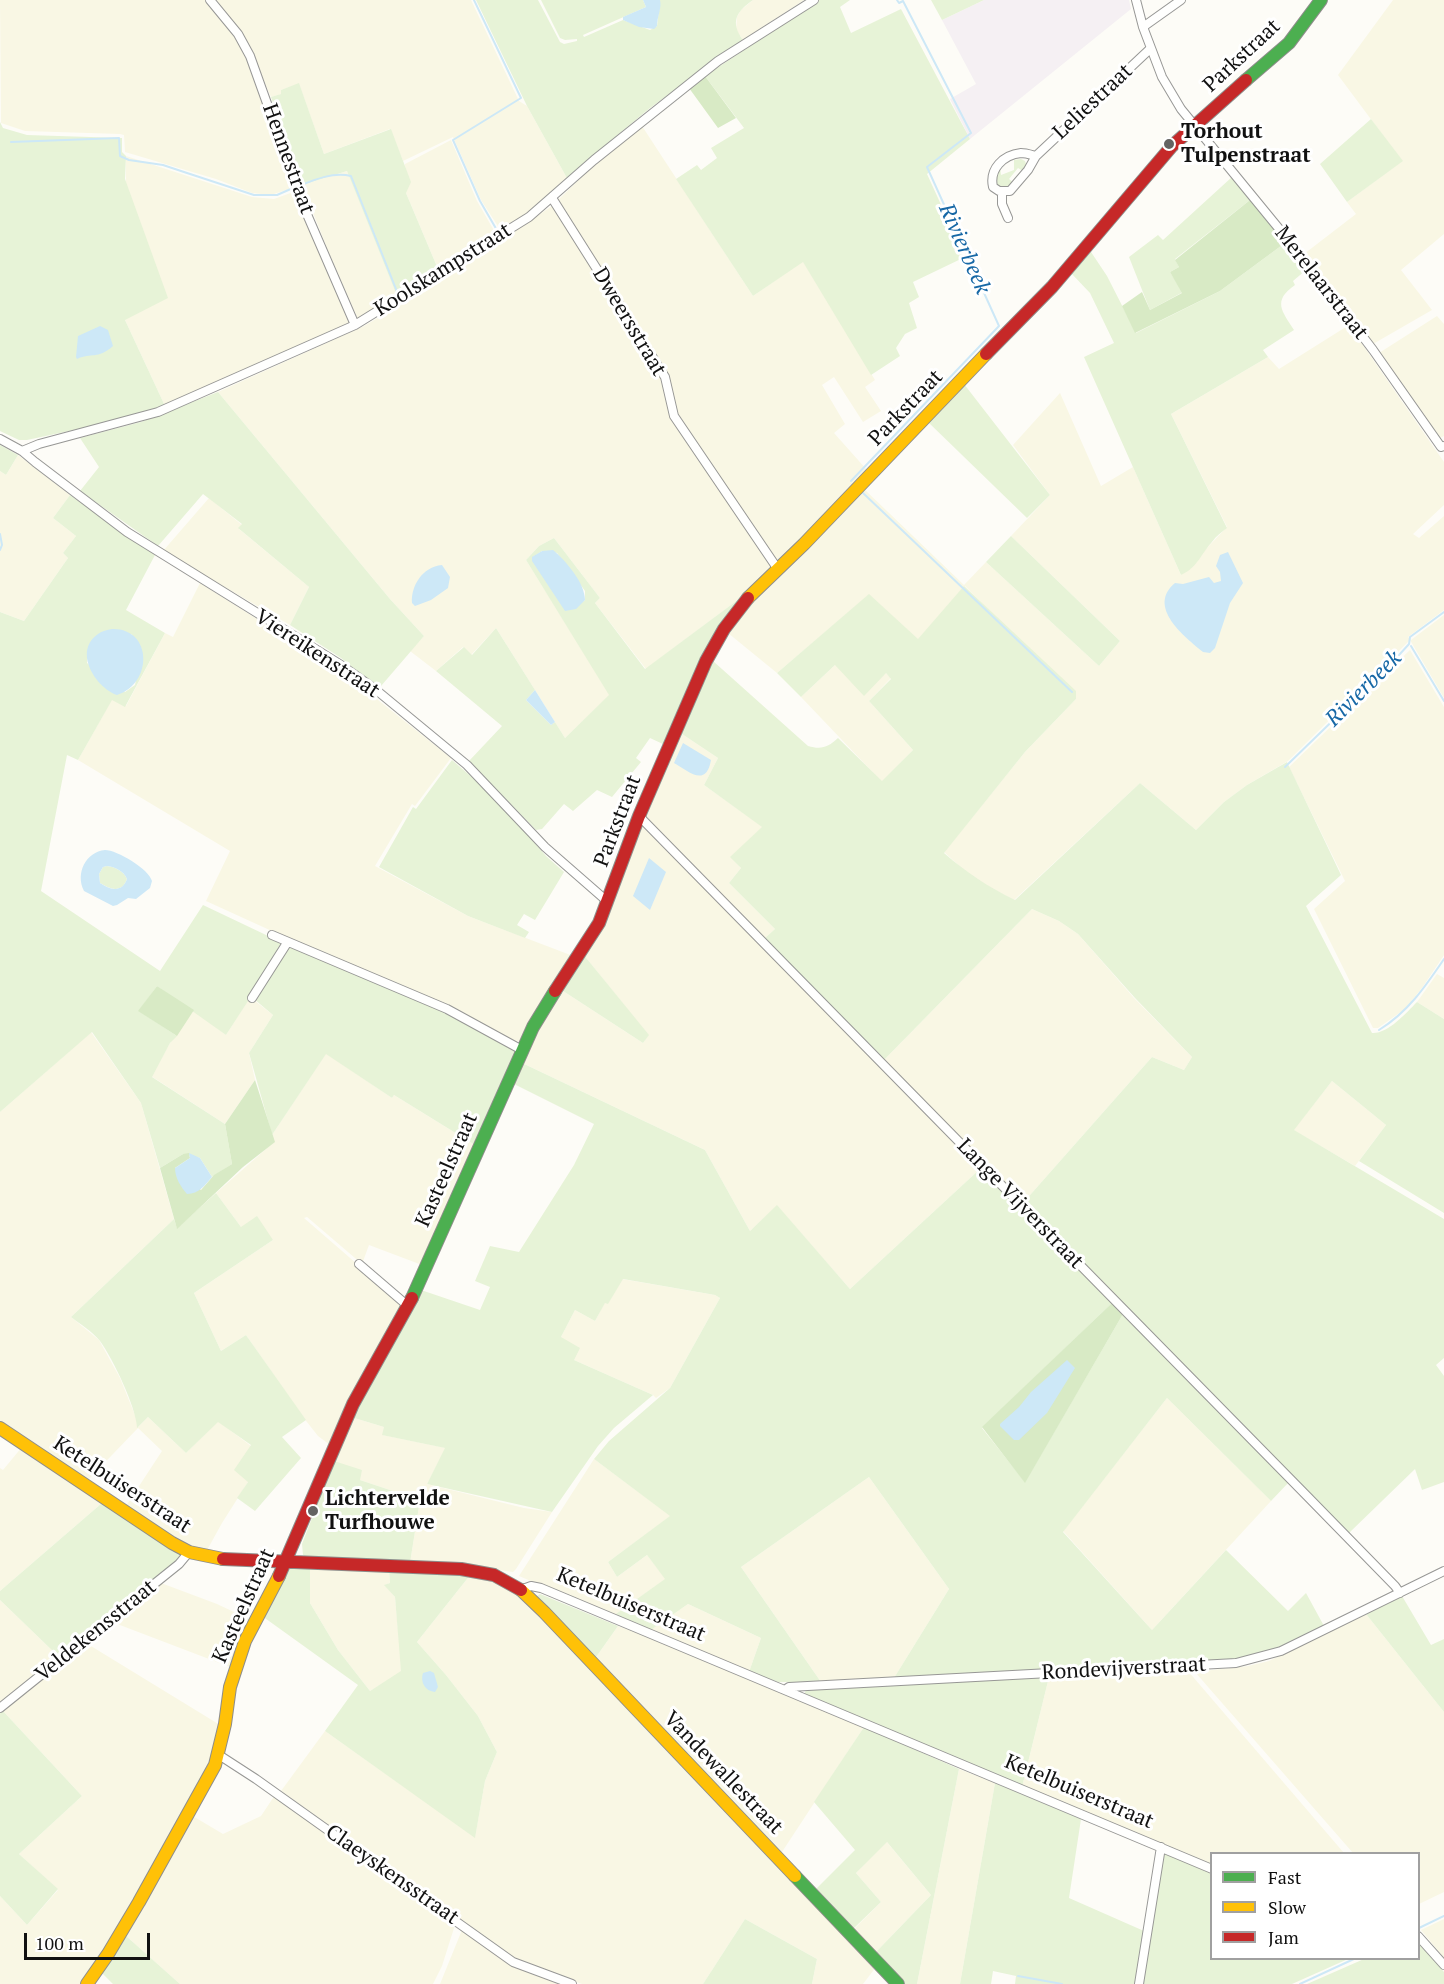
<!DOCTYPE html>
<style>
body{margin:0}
#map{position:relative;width:1444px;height:1984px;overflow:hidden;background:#fdfcf7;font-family:"PT Serif",serif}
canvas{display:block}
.legend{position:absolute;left:1210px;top:1852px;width:210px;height:108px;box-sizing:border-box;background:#fff;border:2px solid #a0a0a0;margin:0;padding:8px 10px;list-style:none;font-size:18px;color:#111}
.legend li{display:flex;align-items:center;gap:12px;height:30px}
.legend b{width:30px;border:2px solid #a0a0a0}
.scale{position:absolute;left:24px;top:1933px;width:126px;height:27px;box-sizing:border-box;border:3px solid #111;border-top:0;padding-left:8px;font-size:18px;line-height:21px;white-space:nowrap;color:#111;-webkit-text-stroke:4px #fff;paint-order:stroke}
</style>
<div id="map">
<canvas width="1444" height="1984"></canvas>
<ul class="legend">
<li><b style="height:8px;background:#4caf50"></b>Fast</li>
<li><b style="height:8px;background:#ffc107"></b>Slow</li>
<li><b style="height:8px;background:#c62828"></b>Jam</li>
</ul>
<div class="scale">100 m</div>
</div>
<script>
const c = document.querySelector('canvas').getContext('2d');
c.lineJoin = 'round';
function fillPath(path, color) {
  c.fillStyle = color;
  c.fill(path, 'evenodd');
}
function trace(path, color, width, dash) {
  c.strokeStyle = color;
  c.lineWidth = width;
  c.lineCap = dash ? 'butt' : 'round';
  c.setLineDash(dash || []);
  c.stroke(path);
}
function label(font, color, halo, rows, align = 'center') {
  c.font = font + ' "PT Serif",serif';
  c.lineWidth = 6;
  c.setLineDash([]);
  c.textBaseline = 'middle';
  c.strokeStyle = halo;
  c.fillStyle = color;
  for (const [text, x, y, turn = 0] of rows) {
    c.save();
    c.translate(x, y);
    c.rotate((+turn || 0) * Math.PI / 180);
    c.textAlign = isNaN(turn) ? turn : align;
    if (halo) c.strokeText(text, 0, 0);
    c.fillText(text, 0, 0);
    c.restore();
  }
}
const industrial = new Path2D(`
 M984 0H1129L1131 9 970 139 950 99 976 84 942 20Z`);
const farmland = new Path2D(`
 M0 0H207L234 33 248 57 295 187 271 195 252 193 216 179 125 152 124 135 120 134 25 131 1 123Z
 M213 0H471L519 101 527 106 568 180 538 207 501 231 481 200 453 137 403 161 390 129 324 154 299 84 281 90 282 94 271 97 248 44Z
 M753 0H804L743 40 736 30 737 17 741 10Z
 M1393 0H1444V234L1401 270 1432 310 1373 344 1304 254 1356 214 1347 202 1402 161 1338 75Z
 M642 126 753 296 803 261 875 380 865 387 881 411 863 422 834 377 822 385 845 424 834 433 867 470 784 557 778 560 775 559 677 415 668 382 558 200 593 166Z
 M451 140 477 201 496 234 438 269 406 193 405 164Z
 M126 156 252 197 274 199 296 191 351 323 165 406 125 320Z
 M347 171 397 296 358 319 329 253 302 185Z
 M552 206 662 377 671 415 772 567 743 596 646 669 595 603 600 598 554 538 539 546 526 560 610 695 565 738 496 628 471 655 463 647 436 671 410 651 424 636 390 599 218 392 364 326 427 289Z
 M1437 316 1444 324V436L1438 439 1379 353Z
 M1349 325 1444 462V505L1413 534 1419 538 1444 516V610L1408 637 1411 640 1444 615V698L1410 640 1288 761 1247 785 1224 802 1196 830 1140 783 1014 900 987 886 966 872 944 852 1025 752 1076 699 965 586 918 640 869 595 777 673 728 633 742 611 863 488 964 585 986 562 1099 666 1120 641 1011 536 1050 495 1013 445 1060 393 1101 486 1133 467 1181 575 1227 527 1171 414 1268 357 1279 369Z
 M18 455 70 495 53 518 76 536 63 553 68 558 24 621 0 612V471L6 475Z
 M209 498 242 525 239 529 309 587 290 625 163 551Z
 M200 583 287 638 308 647 329 661 451 758 415 806 412 804 375 866 468 916 573 956 521 1041H513L206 901 230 851 78 760 112 699 126 706 165 633 173 637Z
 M1410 650 1444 707V955L1422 988 1405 1009 1378 1028H1373L1314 909 1345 881 1289 767Z
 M835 665 886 673 891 678 869 701 913 750 882 782 801 697Z
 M679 732 718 758 704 785 763 827 731 857 741 868 729 883 775 929 765 938 645 817Z
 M641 825 981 1168 850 1289 777 1206 750 1231 705 1150 520 1062 560 989 643 1043 648 1035 583 954 607 921Z
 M1032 909 1059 921 1078 934 1134 998 1192 1057 1184 1070 1152 1057 1023 1203 883 1061Z
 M1437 974 1444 978V1019L1417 1002Z
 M250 997 273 1015 249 1053 255 1080 225 1124 151 1076 170 1043 194 1010 226 1035Z
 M91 1032 141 1103 174 1219 71 1317 99 1340 120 1378 137 1420 138 1427 148 1417 186 1453 218 1421 251 1446 248 1482 222 1523 206 1552 170 1537 126 1506 162 1451 138 1428 87 1481 0 1422V1112Z
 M326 1053 392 1098 394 1095 475 1145 422 1265 369 1245 362 1264 307 1217 304 1218 402 1303V1308L330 1445 318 1436 303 1417 246 1335 221 1351 194 1293 273 1240 241 1227 216 1193 274 1142 272 1135Z
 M1332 1081 1386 1125 1355 1166 1293 1130Z
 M622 1279 715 1295 720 1298 670 1388 656 1398 653 1395 574 1360 561 1337 575 1310 595 1321 605 1302 608 1303Z
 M1167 1398 1271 1501 1152 1630 1063 1531Z
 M351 1417 384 1427 383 1435 446 1448 427 1484 524 1508 552 1512 516 1569 513 1572 471 1566 410 1563 420 1500 360 1480 334 1461Z
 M22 1447 102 1503 0 1591V1468L3 1470Z
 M594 1459 671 1516 608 1562 617 1577 647 1555 666 1579 613 1616 519 1576Z
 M869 1477 949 1589 894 1678 821 1682 741 1567Z
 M310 1567 389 1570 390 1583 385 1585 395 1597 402 1672 370 1691 338 1650 310 1603Z
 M471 1574 497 1579 527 1602 876 1967 863 1984H812L817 1959 745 1919 703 1984H582L516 1959 281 1791 325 1731 475 1837 485 1781 497 1752 478 1716 446 1675 417 1642Z
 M161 1583 217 1604 251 1620 230 1667 112 1622Z
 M0 1600 59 1657 0 1702Z
 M688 1604 761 1638 749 1672 651 1630Z
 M1366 1614 1444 1712V1892L1419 1904 1418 1854 1353 1853 1195 1672 1248 1666 1269 1661Z
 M618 1626 656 1640 864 1727 780 1855 594 1660Z
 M86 1643 220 1725 214 1756 111 1946 83 1984H0V1896L27 1925 58 1890 19 1854 82 1796 3 1711Z
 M1188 1671 1344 1853 1212 1854 1211 1864 1022 1787 1049 1677Z
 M959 1769 995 1783 960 1984H917Z
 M275 1795 455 1925 442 1966 433 1984H180L125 1935 191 1815 223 1834 261 1816Z
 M886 1841 931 1895 876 1952 853 1930 881 1902 856 1873Z
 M1444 1919V1958L1421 1930Z
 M462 1930 509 1962 565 1984H440Z`);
const green = new Path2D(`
 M476 0H538L560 42 564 44 577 41V39L565 40 560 38 541 0H643L646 7 583 35 584 37 623 20 650 30 657 26 660 0H753C736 12 730 22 743 40L650 108 608 143 568 180 527 106Z
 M819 0H850L840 7 851 33 901 9 970 139 927 174 965 257 913 282 919 297 909 303 917 328 905 334 896 348 900 356 871 375 803 262 753 296 676 179 697 165 701 170 717 158 711 148 744 128 705 76Z
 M931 0H984L942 20Z
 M299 83 324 154 391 129 411 182 406 193 438 269 397 296 347 171 302 185 271 97 281 94V90Z
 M1371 119 1403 161 1347 202 1320 164Z
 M0 122 3 128 27 135 122 138V152L126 156 125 179 168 298 125 320 165 406 102 424 27 440H19L0 431Z
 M1021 159 1025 161 1027 167 1023 171 1018 168 1009 179 1014 183 1010 187 1001 189 995 182 1000 167 1001 175 1014 170V160Z
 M1232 177 1250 200 1175 259 1179 267 1170 272 1183 292 1150 310 1129 257 1158 235 1163 240Z
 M1285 243 1306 270 1293 281 1295 285C1272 301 1282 311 1294 330L1263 350 1268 357 1171 414 1227 528C1222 532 1216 536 1212 542 1201 554 1197 568 1181 575L1084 357 1114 343 1090 293 1071 273 1091 252 1107 276 1136 333 1220 291Z
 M964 384 1050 495 1027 518 928 422Z
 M218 392 390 599 424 636 381 686H376L341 658 290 625 309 587 238 528 242 524 203 494 158 546 80 491 99 467 80 438 141 422Z
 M0 445 18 455 6 475 0 471Z
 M70 495 155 555 126 610 165 633 125 707 112 700 78 760 67 755 41 891 160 971 203 905 285 944 226 1035 157 986 139 1011 177 1036 170 1043 152 1077 225 1124 232 1164 212 1177 200 1158 183 1154 160 1168 141 1103 92 1032 0 1112V612L24 621 68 558 63 553 76 536 53 518ZM131 634C148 649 139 666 135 685L125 692 87 663 88 654 92 641Z
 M1011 536 1120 641 1099 666 986 562Z
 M554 538 600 598 595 603 645 669 743 596 665 745 650 738 636 758 641 762 612 797 597 790 573 811 564 804 542 829 536 830 469 761 502 726 436 671 464 647 472 655 496 628 535 690 526 700 551 725 555 722 565 738 609 695 526 560 539 546ZM542 551 557 553 585 591V600L581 603 533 557Z
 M964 586 1076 691V699L1025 752 944 853C966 872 988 887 1015 900L1140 783 1196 830 1224 802 1247 785 1287 762 1341 875 1306 906 1372 1033C1388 1034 1406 1013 1417 1002L1444 1019V1213L1359 1161 1386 1125 1332 1081 1294 1130 1444 1219V1358L1436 1365 1444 1376V1482L1422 1490 1415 1469 1349 1533 1023 1203 1152 1057 1184 1070 1192 1057 1135 998 1078 934 1059 921 1032 909 883 1061 765 938 775 929 729 883 741 868 730 857 762 827 704 785 718 758 679 732 713 661 808 746C822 750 828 747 838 738L882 781 913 750 869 701 891 679 886 673 864 696 835 665 801 697 777 673 869 594 918 639Z
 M452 760 481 785 517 822 546 856 564 872 535 920 524 914 517 925 529 932 525 938 468 916 379 867 413 807 416 809Z
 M107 866C115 867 124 871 127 879 122 893 111 890 100 883L99 874 103 867Z
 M293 947 440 1009 513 1049 515 1053 475 1145 394 1095 392 1098 326 1054 272 1135 249 1053 273 1015 254 999 287 948Z
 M583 954 649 1035 643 1043 560 989Z
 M520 1062 705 1150 750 1231 777 1205 850 1289 981 1168 1113 1302 982 1428 1025 1482 1123 1314 1289 1482 1271 1501 1167 1398 1063 1532 1152 1630 1226 1550 1288 1611 1306 1593 1324 1626 1280 1648 1250 1657 1209 1662 894 1678 949 1589 869 1477 741 1567 821 1682H778L749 1672 761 1638 688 1604 651 1630 613 1616 665 1579 647 1555 617 1577 608 1562 670 1516 594 1459 609 1441 670 1388 720 1298 715 1295 623 1279 608 1304 605 1303 595 1321 575 1310 561 1337 580 1348 574 1360 653 1395 614 1428 598 1446 552 1512 427 1484 445 1448 382 1435 384 1427 351 1417 421 1290 480 1310 490 1287 475 1281 490 1246 519 1252 574 1165 594 1124 512 1083Z
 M216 1193 241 1227 257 1216 273 1240 194 1293 221 1351 246 1335 306 1420 282 1437 301 1458 255 1511 237 1498 248 1482 234 1470 251 1445 218 1422 186 1453 148 1417 137 1428C136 1407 113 1359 100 1341 93 1332 80 1324 71 1317L174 1219 177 1228Z
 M334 1461 362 1470 360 1480 420 1500 410 1563 308 1558 303 1555 302 1544Z
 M102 1503 181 1554 178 1560 59 1657 0 1600V1591Z
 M287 1566 310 1567V1603L338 1650 370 1691 401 1671 395 1597 384 1585 390 1583 389 1570 471 1574 417 1642 446 1675 478 1716 497 1752 485 1781 475 1838 325 1731 358 1685 262 1616Z
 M540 1594 618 1626 594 1660 536 1597Z
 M1402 1596 1431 1645 1444 1639V1712L1366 1614Z
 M1049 1677 1022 1787 804 1695 806 1690 811 1689Z
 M3 1711 82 1796 19 1854 58 1889 27 1925 0 1896V1713Z
 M864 1727 959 1769 917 1984H904L876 1952 931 1895 887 1842 856 1873 881 1902 853 1929 815 1890 855 1850 814 1802Z
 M995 1783 1081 1819 1069 1898 1144 1931 1137 1984H1015L1016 1976 993 1971 991 1984H960Z
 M1167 1852 1211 1871 1212 1958 1348 1959 1292 1984H1142L1164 1854Z
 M745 1919 817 1959 812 1984H703Z
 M125 1935 180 1984H113L101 1972Z
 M1419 1943 1444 1972V1984H1307L1364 1959 1418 1958Z`);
const forest = new Path2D(`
 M705 76 736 118 718 128 689 88Z
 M1250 200 1285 243 1220 291 1135 333 1122 306 1142 292 1150 310 1182 293 1170 272 1179 267 1175 260Z
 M157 986 194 1010 177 1036 138 1011Z
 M255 1080 275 1142 243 1167 177 1229 160 1168 183 1154 189 1153 190 1158 175 1168 201 1190 214 1175 232 1164 225 1124Z
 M1113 1302 1123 1314 1025 1483 982 1427Z`);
const water = new Path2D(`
 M643 0H660C662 8 657 17 657 26L654 29 639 27 623 20V17L646 7Z
 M100 326 108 330 113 346C97 360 92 352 77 359L76 357 78 336Z
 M553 550C566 561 585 583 585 600L576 609 565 611 532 561V557L542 551Z
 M1228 552 1243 583 1230 603 1215 648 1210 653 1203 652C1185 637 1146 607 1175 583L1183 584 1209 577 1214 583 1221 581 1220 572 1216 566 1220 555Z
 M442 565 450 577 448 588 431 600 415 606 412 603C411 586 422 567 442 565Z
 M112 629C153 628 153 684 117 695 95 687 73 651 98 634 102 631 107 630 112 629Z
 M535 690 555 722 551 725 526 700Z
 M683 743 711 760C706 789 687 770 674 763Z
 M105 850C117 850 149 869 152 881L150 888 136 899 128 898 117 905 113 906 84 891C75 873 86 852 105 850ZM107 866C115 867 124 871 127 879 122 893 110 890 100 883L99 874 103 867Z
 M649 858 666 872 650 910 633 896Z
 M189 1153 200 1158 212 1177C205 1185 199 1194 187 1194 181 1187 175 1178 175 1168L190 1158Z
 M1067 1360 1075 1368 1047 1413 1019 1440H1014L1000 1426V1424L1019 1407 1031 1392Z
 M430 1671 434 1673 438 1687 435 1692C425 1691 420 1682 423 1673Z`);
const stream = new Path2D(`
 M474 0 521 98 453 140 480 201 498 232
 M11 142 119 138 120 156 129 160 163 165 184 172 254 195H277L293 188
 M299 186C316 179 333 172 351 176L398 294 400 293
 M851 481 999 326 927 167 971 133 903 1 899 3 897 0
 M863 493 1072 692
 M0 534 2 545 0 550
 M1411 646 1444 701
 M1285 767 1390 665 1409 644 1410 637 1444 612
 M1379 1030C1408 1012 1425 987 1444 959
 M1419 1928 1444 1916
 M1018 1976 1062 1984
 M1300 1984 1356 1958`);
const street = new Path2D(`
 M210 0 238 34 250 56 306 212 355 325
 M1136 0 1143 27 1162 77 1181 109 1303 258 1373 350 1441 447 1444 446
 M1143 27 1181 0
 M1036 156C1032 155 1026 153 1021 153 1003 155 989 169 993 187L999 191H1010L1028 170 1036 156 1150 49
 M1002 192V204L1008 218
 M552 198 665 377 674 416 777 568
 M0 439 22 451 35 462 127 532 341 665 375 689 467 765 545 847 608 902
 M22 451 39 444 158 412 355 325 529 217 594 160 718 61 814 0
 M639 816 1307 1496 1395 1586 1400 1593
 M272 935 447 1009 522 1050
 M252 998 287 943
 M359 1264 408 1306
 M520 1590 531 1586 541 1588 1212 1869
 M786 1689 789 1687 1236 1663 1281 1651 1444 1571
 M0 1708 179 1564 189 1552
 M219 1755 256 1779 513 1962 572 1984
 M1418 1936 1444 1965
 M1139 1984 1161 1847`);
const fast = new Path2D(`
 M1246 80 1289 43 1321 0
 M412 1298 533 1027 555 991
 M795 1876 898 1984`);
const slow = new Path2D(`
 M748 598 804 544 986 354
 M0 1428 172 1543 189 1552 223 1559
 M521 1590 544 1612 795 1876
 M87 1984 108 1954 139 1902 215 1765 225 1724 230 1687 245 1641 279 1576`);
const jam = new Path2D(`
 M986 354 1052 287 1172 146 1246 80
 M555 991 599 923 639 816 706 661 724 629 748 598
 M223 1559 461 1569 494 1575 521 1590
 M279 1576 353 1404 412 1298`);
const markers = [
 [1169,144,6,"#646362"],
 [313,1511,6,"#646362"]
];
const streetNames = [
 ["Parkstraat",1242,56,-43],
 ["Leliestraat",1093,102,-43],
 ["Hennestraat",288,159,70],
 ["Koolskampstraat",443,270,-32],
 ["Merelaarstraat",1321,283,52],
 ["Dweersstraat",629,322,59],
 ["Parkstraat",906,408,-46],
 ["Viereikenstraat",317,654,33],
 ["Parkstraat",618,821,-69],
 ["Kasteelstraat",447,1170,-66],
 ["Lange Vijverstraat",1020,1204,46],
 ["Ketelbuiserstraat",122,1485,33],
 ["Ketelbuiserstraat",631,1605,23],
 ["Kasteelstraat",244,1606,-66],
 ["Veldekensstraat",96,1631,-39],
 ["Rondevijverstraat",1124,1669,-3],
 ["Vandewallestraat",723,1773,46],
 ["Ketelbuiserstraat",1079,1792,23],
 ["Claeyskensstraat",392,1875,35]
];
const poiNames = [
 ["Torhout",1181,132],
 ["Tulpenstraat",1181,156],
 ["Lichtervelde",325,1499],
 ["Turfhouwe",325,1523]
];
const waterNames = [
 ["Rivierbeek",964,249,66],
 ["Rivierbeek",1364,689,-45]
];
fillPath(industrial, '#f5f0f3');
fillPath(farmland, '#f9f7e4');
fillPath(green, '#e7f3d7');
fillPath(forest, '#d8eac5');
fillPath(water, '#cde8f7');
trace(stream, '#cde8f7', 2);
trace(street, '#979795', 10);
trace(fast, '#8e8d8b', 14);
trace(slow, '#8e8d8b', 14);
trace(jam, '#8e8d8b', 14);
trace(street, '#fffffe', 8);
trace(fast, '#4caf50', 12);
trace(slow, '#ffc107', 12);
trace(jam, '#c62828', 12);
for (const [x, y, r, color] of markers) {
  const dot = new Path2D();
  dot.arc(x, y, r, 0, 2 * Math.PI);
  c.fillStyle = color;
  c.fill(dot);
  trace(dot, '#fff', 2);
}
label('21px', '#111', '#fff', streetNames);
label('bold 21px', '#111', '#fff', poiNames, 'left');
label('italic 22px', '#1768a6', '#fff', waterNames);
</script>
